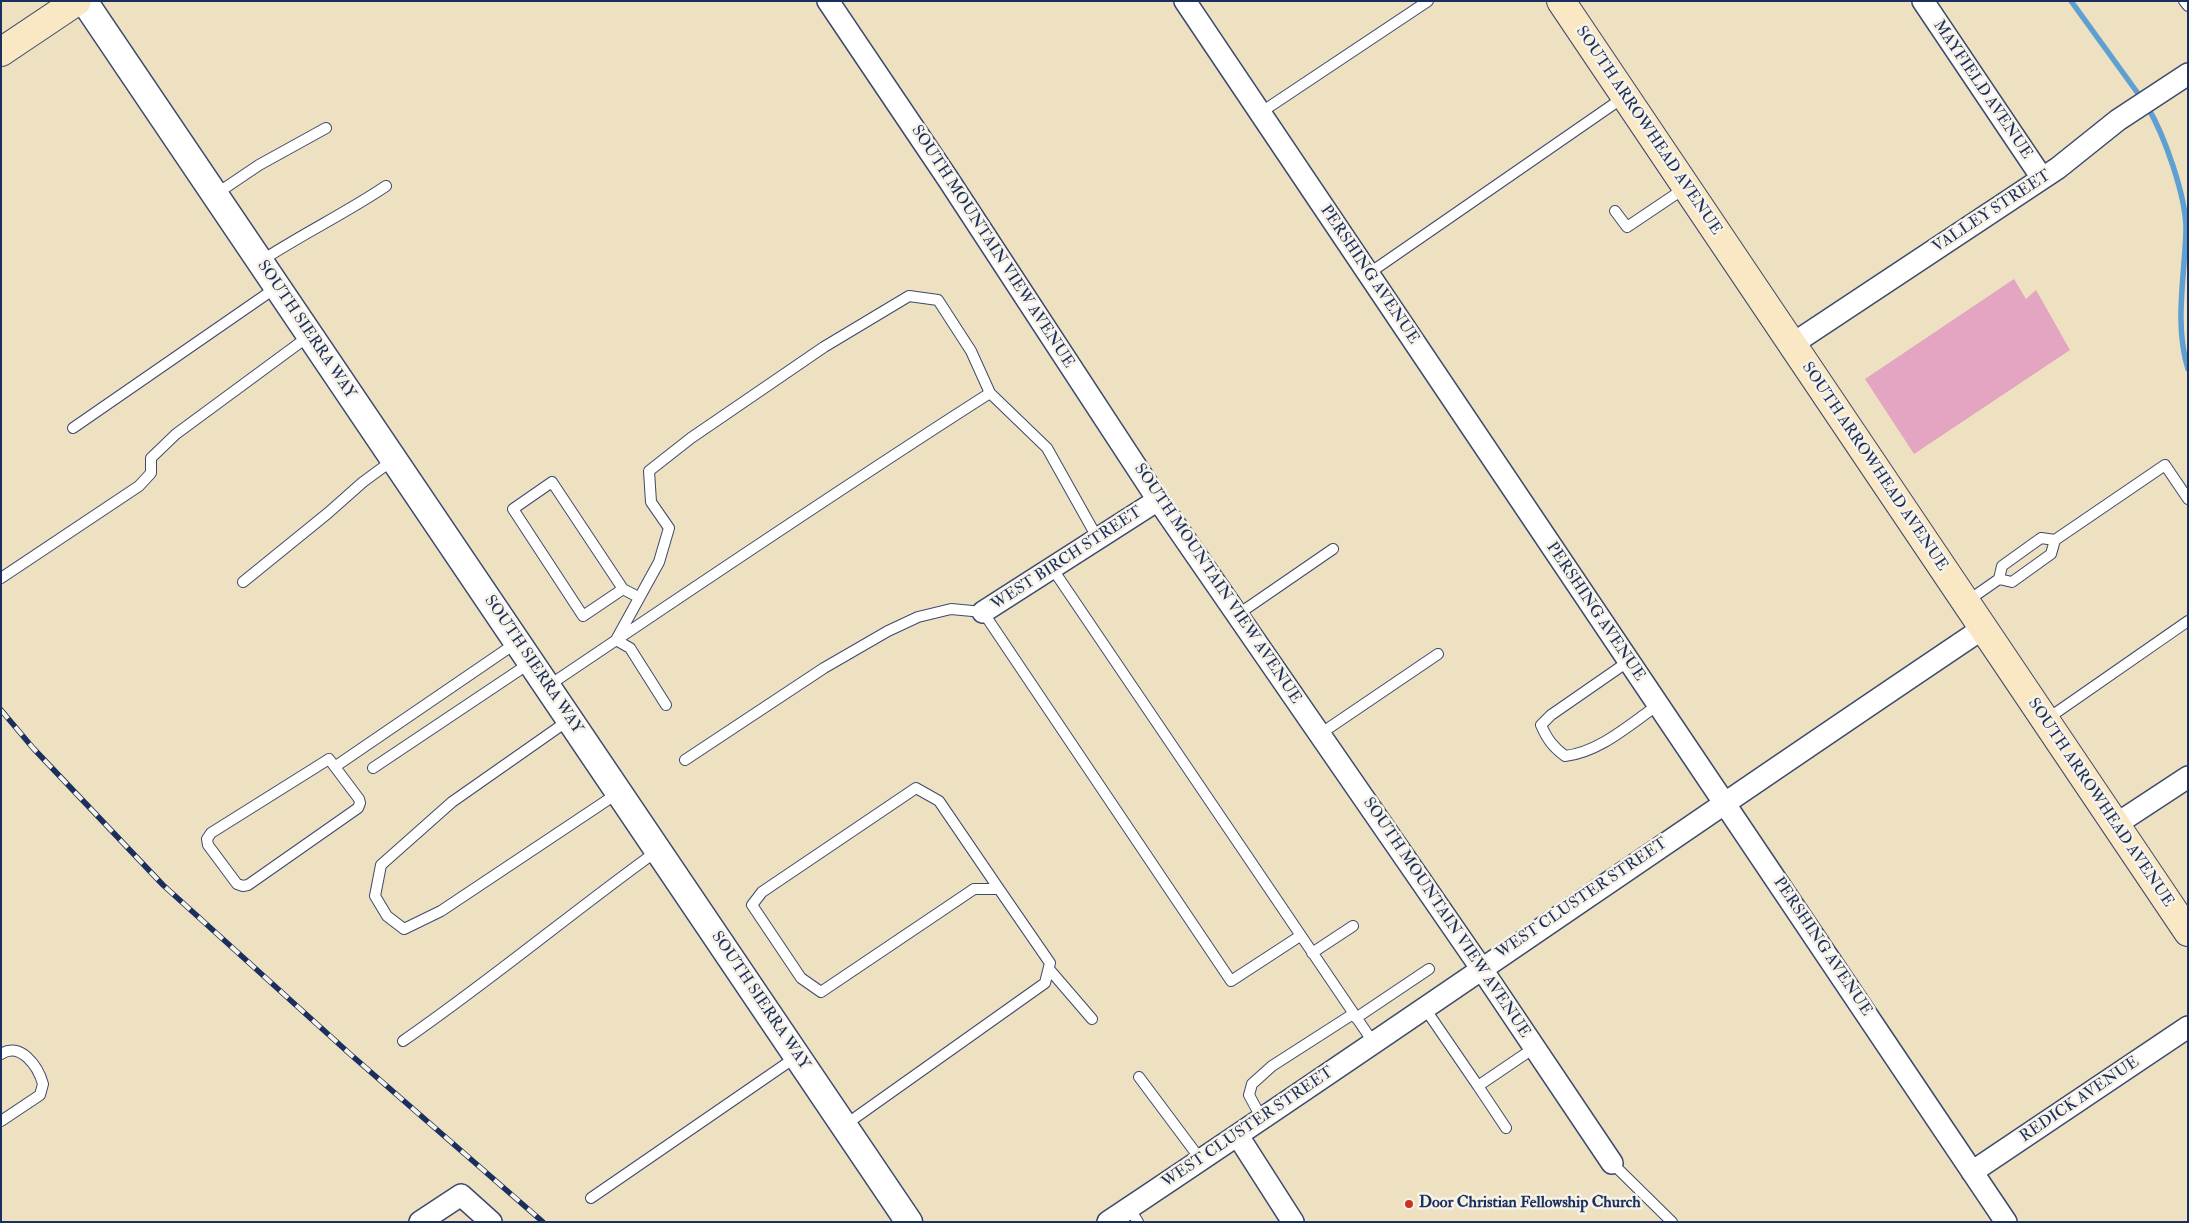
<!DOCTYPE html>
<style>
body{margin:0}
#map{position:relative;width:2189px;height:1223px;overflow:hidden;background:#eee1c1;font-family:"IM FELL Double Pica",serif}
canvas{display:block}
.frame{position:absolute;inset:0;border:2px solid #1b2f5e;pointer-events:none}
</style>
<div id="map">
<canvas width="2189" height="1223"></canvas>
<div class="frame"></div>
</div>
<script>
const c = document.querySelector('canvas').getContext('2d');
c.lineJoin = 'round';
function trace(path, color, width, dash) {
  c.strokeStyle = color;
  c.lineWidth = width;
  c.lineCap = dash ? 'butt' : 'round';
  c.setLineDash(dash || []);
  c.stroke(path);
}
function fillPath(path, color) {
  c.fillStyle = color;
  c.fill(path, 'evenodd');
}
function label(font, color, halo, rows, align = 'center') {
  c.font = font + ' "IM FELL Double Pica",serif';
  c.lineWidth = 5;
  c.setLineDash([]);
  c.textBaseline = 'middle';
  c.strokeStyle = halo;
  c.fillStyle = color;
  for (const [text, x, y, turn = 0] of rows) {
    c.save();
    c.translate(x, y);
    c.rotate((+turn || 0) * Math.PI / 180);
    c.textAlign = isNaN(turn) ? turn : align;
    if (halo) c.strokeText(text, 0, 0);
    c.fillText(text, 0, 0);
    c.restore();
  }
}
const stream = new Path2D(`
 M2071 1 2142 99
 M2147 106C2164 134 2186 196 2186 229 2185 275 2174 324 2188 369`);
const building = new Path2D(`
 M2014 279 2026 299 2036 290 2070 350 1914 454 1865 379Z`);
const service = new Path2D(`
 M2184 1 2188 6
 M1260 113 1428 1
 M216 194 259 165 326 128
 M1615 211 1627 227 1685 188
 M261 261C302 234 346 213 386 186
 M1368 274 1624 97
 M990 393 1047 448 1098 539
 M73 428 277 287
 M2055 540 2165 465 2188 499
 M1052 568 1373 1042
 M1 578 139 486 151 473V458L176 434 309 336
 M243 582 328 513 363 482 393 460
 M623 589 583 616 513 509 552 482 623 589 638 597
 M1966 602 1999 579 2002 566 2041 538 2055 540 2051 554 2012 582 1999 579
 M1237 615 1333 549
 M616 640 630 648 666 705
 M1629 661 1551 715 1541 725C1547 739 1553 747 1565 756 1600 752 1630 724 1658 705
 M548 686C695 587 841 488 990 393L971 351 938 300 909 296 824 347 691 438 649 471 651 502 669 528 659 562 616 640
 M2047 719 2188 621
 M569 720 452 802 381 865 375 896 387 916 404 929 441 911 618 793
 M1320 734 1438 654
 M329 759 359 799 360 803 358 808 248 885 243 886 237 884 208 845 207 839 211 833Z
 M685 760 824 668 888 631 918 617 951 609 983 612 1231 981 1300 936
 M336 766 516 643
 M373 768 530 663
 M1312 953 1353 926
 M1049 969 1092 1019
 M1424 1007 1478 1086 1534 1048
 M1356 1018 1429 969
 M403 1041C490 981 571 913 657 851
 M1 1054C20 1041 38 1066 43 1084L40 1095 1 1121
 M1139 1077 1201 1160
 M1478 1086 1506 1128
 M1262 1119 1249 1095 1252 1084 1272 1066 1353 1014
 M845 1125 1045 983 1050 963 999 889H974L821 992 801 978 752 905 762 892 916 788 939 801 999 889
 M1612 1163 1672 1222
 M591 1198 796 1057
 M1129 1208 1138 1222`);
const minor = new Path2D(`
 M828 1 948 179 1158 500 1481 968 1612 1163
 M1185 1 2006 1222
 M1923 1 2042 178
 M1791 345 2058 168 2118 120 2188 74
 M983 612 1158 500
 M2115 825 2188 777
 M1238 1136 1293 1222
 M1972 1172 2188 1027
 M420 1222 461 1195 491 1222
 M1108 1222C1401 1027 1690 825 1982 629`);
const tertiary = new Path2D(`
 M84 1 909 1222`);
const secondary = new Path2D(`
 M1561 1 2188 932
 M1 52 77 1`);
const rail = new Path2D(`
 M1 710 33 748 163 885 350 1054 543 1222`);
const markers = [
 [1409,1204,5,"#c8321e"]
];
const streetNames = [
 ["MAYFIELD AVENUE",1982,90,56],
 ["SOUTH ARROWHEAD AVENUE",1648,131,56],
 ["VALLEY STREET",1992,212,-33],
 ["SOUTH MOUNTAIN VIEW AVENUE",992,247,57],
 ["PERSHING AVENUE",1369,275,56],
 ["SOUTH SIERRA WAY",306,330,56],
 ["SOUTH ARROWHEAD AVENUE",1874,467,56],
 ["WEST BIRCH STREET",1067,559,-33],
 ["SOUTH MOUNTAIN VIEW AVENUE",1217,584,56],
 ["PERSHING AVENUE",1595,612,56],
 ["SOUTH SIERRA WAY",533,665,56],
 ["SOUTH ARROWHEAD AVENUE",2100,803,56],
 ["WEST CLUSTER STREET",1582,899,-34],
 ["SOUTH MOUNTAIN VIEW AVENUE",1446,918,56],
 ["PERSHING AVENUE",1822,947,56],
 ["SOUTH SIERRA WAY",760,1001,56],
 ["REDICK AVENUE",2080,1100,-34],
 ["WEST CLUSTER STREET",1248,1128,-34]
];
const poiNames = [
 ["Door Christian Fellowship Church",1419,1204]
];
trace(stream, '#5da0d1', 5.5);
fillPath(building, '#e3a5c1');
trace(service, '#3b4a6d', 12);
trace(minor, '#3b4a6d', 24);
trace(tertiary, '#3b4a6d', 29);
trace(secondary, '#3b4a6d', 30);
trace(service, '#fff', 10);
trace(minor, '#fff', 21);
trace(tertiary, '#fff', 26);
trace(secondary, '#fae7c3', 28);
trace(rail, '#1b2f5e', 5.5);
trace(rail, '#f7f3e8', 4, [11]);
for (const [x, y, r, color] of markers) {
  const dot = new Path2D();
  dot.arc(x, y, r, 0, 2 * Math.PI);
  c.fillStyle = color;
  c.fill(dot);
  trace(dot, '#f7f3e8', 2);
}
label('16px', '#1b2f5e', '#f7f3e8', streetNames);
label('bold 16px', '#1b2f5e', '#f7f3e8', poiNames, 'left');
</script>
